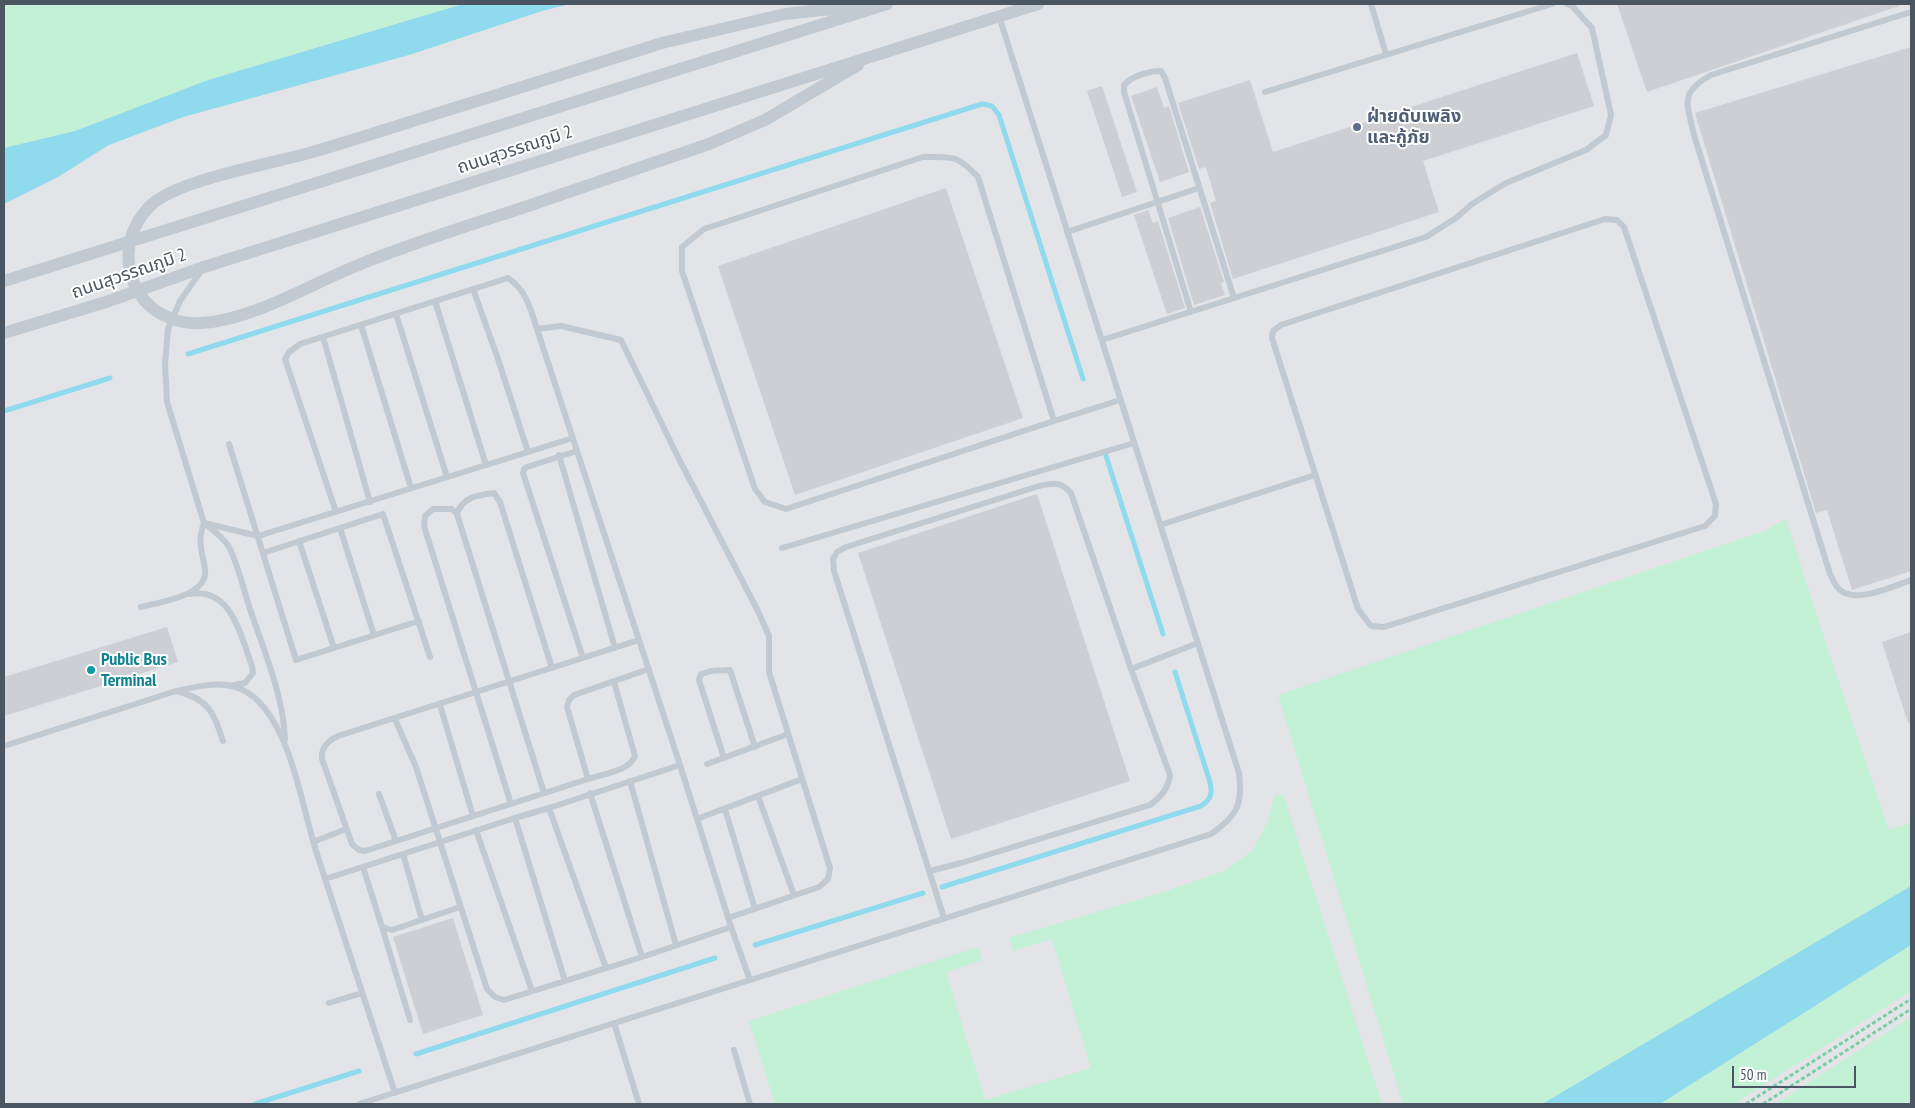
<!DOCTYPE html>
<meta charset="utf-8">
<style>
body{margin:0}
#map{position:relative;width:1915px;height:1108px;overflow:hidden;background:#f5f3f3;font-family:"PT Sans Narrow",sans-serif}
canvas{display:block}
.frame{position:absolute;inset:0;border:5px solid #4a5661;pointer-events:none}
.scale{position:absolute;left:1732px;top:1066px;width:124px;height:22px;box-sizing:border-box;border:2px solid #4a5661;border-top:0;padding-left:6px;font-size:15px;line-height:18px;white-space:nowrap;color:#4a5661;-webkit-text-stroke:4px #fff;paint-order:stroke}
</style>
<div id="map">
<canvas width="1915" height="1108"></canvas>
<div class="frame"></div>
<div class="scale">50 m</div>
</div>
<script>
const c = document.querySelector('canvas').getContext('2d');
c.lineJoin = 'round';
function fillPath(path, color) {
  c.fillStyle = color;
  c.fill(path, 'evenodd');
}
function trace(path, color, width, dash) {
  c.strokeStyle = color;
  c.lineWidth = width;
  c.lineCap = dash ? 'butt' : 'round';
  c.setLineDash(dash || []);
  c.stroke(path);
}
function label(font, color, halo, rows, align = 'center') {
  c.font = font + ' "PT Sans Narrow","Noto Sans Thai",sans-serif';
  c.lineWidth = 4;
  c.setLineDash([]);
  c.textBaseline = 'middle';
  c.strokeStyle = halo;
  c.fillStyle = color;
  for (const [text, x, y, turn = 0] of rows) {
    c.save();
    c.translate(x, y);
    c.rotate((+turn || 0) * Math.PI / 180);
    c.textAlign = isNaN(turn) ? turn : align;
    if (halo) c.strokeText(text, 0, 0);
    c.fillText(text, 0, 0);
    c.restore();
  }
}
const airport = new Path2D(`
 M4 4H1911V1092L1893 1104H4Z`);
const green = new Path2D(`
 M4 4H463L208 80 75 131 4 148Z
 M1786 519 1826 644 1889 830 1911 823V887L1542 1104H1403L1278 695 1764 531Z
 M1283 794 1382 1104H775L749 1021 978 947 982 960 946 972 985 1100 1091 1068 1052 939 1013 951 1009 938 1167 891 1226 870 1253 850 1267 823 1275 795Z
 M1911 945V991L1734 1104H1660Z
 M1911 1017V1104H1775Z`);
const water = new Path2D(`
 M463 4H570L542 11 409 55 183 117 109 145 58 177 4 204V148L75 131 208 80Z
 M1911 886V945L1660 1104H1542Z`);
const stream = new Path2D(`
 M188 354 982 104 992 106 999 115 1083 379
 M4 411 110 378
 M1106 456 1163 634
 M942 887 1201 806C1212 799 1213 792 1209 779L1175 672
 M755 945 923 893
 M416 1054 715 958
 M255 1104 359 1071`);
const building = new Path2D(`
 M1617 4H1898L1899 6 1647 92Z
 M1911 47V571L1852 590 1827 510 1816 513 1695 113Z
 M1577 53 1594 106 1423 161 1439 212 1233 279 1210 203 1216 201 1206 167 1199 169 1178 103 1250 80 1273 152Z
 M1102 86 1137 192 1122 197 1087 91Z
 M1157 87 1164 108 1169 106 1189 172 1160 182 1131 96Z
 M946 188 1023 418 795 495 718 266Z
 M1200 207 1224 282 1221 283 1225 295 1194 305 1168 218Z
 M1148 210 1153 223 1158 221 1185 308 1167 314 1134 215Z
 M1037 494 1130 781 951 839 858 553Z
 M167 627 178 662 4 716V677Z
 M1911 632V723H1908L1882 642Z
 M453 918 483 1015 423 1034 393 937Z`);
const path = new Path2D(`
 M1746 1104 1911 999
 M1763 1104 1911 1009`);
const lane = new Path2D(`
 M1371 4 1386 54
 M1911 12 1711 75C1679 93 1687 103 1694 135L1830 574C1833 579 1835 586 1840 590 1856 604 1894 586 1911 580
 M1265 92 1552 4
 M923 157C953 157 956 154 978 177L1054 421 786 509 765 502 755 489 682 271V247L704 229Z
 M1605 219 1617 220 1624 227 1716 504 1715 516 1705 526 1384 627 1371 626 1358 609 1272 338 1273 331 1281 325Z
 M1067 232 1199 188
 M201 271 180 301 168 329 165 364 167 402 204 523C213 530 223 537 229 547 238 565 243 587 249 606 263 649 283 693 285 739
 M473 289 497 356 528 452
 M435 301 486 465
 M1191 312 1124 92V85C1132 76 1149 71 1161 71L1165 78 1234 298
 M396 314 447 477
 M361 325 411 488
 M537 329 561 326 621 340 679 459 758 611 769 636V672L830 868 828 879 819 887 728 918
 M323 337 370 502
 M1102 340 1426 237 1456 218 1472 204 1506 183 1586 150 1606 135 1611 115 1592 28 1572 6 1567 4
 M1054 421 1120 400
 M229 444 296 660 419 621
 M577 451 527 467 524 469 523 473 583 658
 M559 455 615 648
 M336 512 285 359 289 352 300 344 508 278C527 291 530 308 537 329L680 765 731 927 750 980
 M457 514 452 509H433L425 516 424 526 511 804
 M1160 525 1315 475
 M340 528 374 635
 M299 541 334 648
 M782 548 1134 443
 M263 553 383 514 430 657
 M190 594C232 587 241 637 252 666L253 673 245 683 233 685
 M141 607C160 602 209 596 205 569 202 550 197 542 204 523L258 536 573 438
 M639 640 338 736C328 741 321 747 322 759L352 844 359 850 365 851 588 779 567 707 569 700 574 695 649 669
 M1131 669 1198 643
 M177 691C209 700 213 711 223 741
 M440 705 473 816
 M395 719 416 767 487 989 495 997 504 1000 642 957 731 927
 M4 746 176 691C203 685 231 677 255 698 292 732 301 803 316 851 342 931 368 1012 395 1093
 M724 758 699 680 701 674 711 671 730 670 755 747
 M707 764 788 734
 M588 779C602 774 630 771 635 756L614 682
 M630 781 676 945
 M544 793 457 514C462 497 478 495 494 493L500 502 552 668
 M590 793 642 957
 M379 794 396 841
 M758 796 794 895
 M549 808 606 968
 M725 809 755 909
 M515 818 565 981
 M697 819 802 779
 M476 830 532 991
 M313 842 346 829
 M403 854 422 920
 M363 867 382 927 392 930 460 907
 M930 871 961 863 1150 805C1161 797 1168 789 1170 775L1131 669 1071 493C1061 481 1053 483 1039 486L846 547 837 552 833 559 834 571 944 918
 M325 879 515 818 549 808 680 765
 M382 927 410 1020
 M329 1003 362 993
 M614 1023 639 1104
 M734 1050 750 1104
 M359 1104 1211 834C1237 816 1243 805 1239 773L999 16`);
const street = new Path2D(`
 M487 98 662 43 785 14 821 10 859 8
 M519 209 709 144 765 120 858 65
 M4 281 887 4
 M4 333 106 302 204 267 1038 4`);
const streetBridge = new Path2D(`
 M487 98C427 116 368 136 309 153 270 164 176 180 150 206 124 233 121 270 144 300 158 316 181 325 202 323 252 320 309 285 356 266 409 244 464 227 519 209`);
const markers = [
 [1357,127,5,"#5c6f8a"],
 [91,670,5,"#0f9aa8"]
];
const serviceNames = [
 ["ฝ่ายดับเพลิง",1367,117],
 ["และกู้ภัย",1367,138]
];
const streetNames = [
 ["ถนนสุวรรณภูมิ 2",515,150,-18],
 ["ถนนสุวรรณภูมิ 2",129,274,-19]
];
const cultureNames = [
 ["Public Bus",101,660],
 ["Terminal",101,681]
];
fillPath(airport, '#e2e4e7');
fillPath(green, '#c3f1d5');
fillPath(water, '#90daee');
trace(stream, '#90daee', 5);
fillPath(building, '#cdcfd5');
trace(path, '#7ad0a6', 3, [4, 2.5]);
trace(lane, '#c1cad2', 6);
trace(street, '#c1cad2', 12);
trace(streetBridge, '#c1cad2', 12);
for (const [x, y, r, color] of markers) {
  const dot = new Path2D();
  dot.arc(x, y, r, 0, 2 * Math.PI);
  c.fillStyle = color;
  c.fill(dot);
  trace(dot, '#fff', 2);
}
label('bold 18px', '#4e5e75', '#fff', serviceNames, 'left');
label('18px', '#4a5661', '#fff', streetNames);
label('bold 18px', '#0d838f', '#fff', cultureNames, 'left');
</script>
